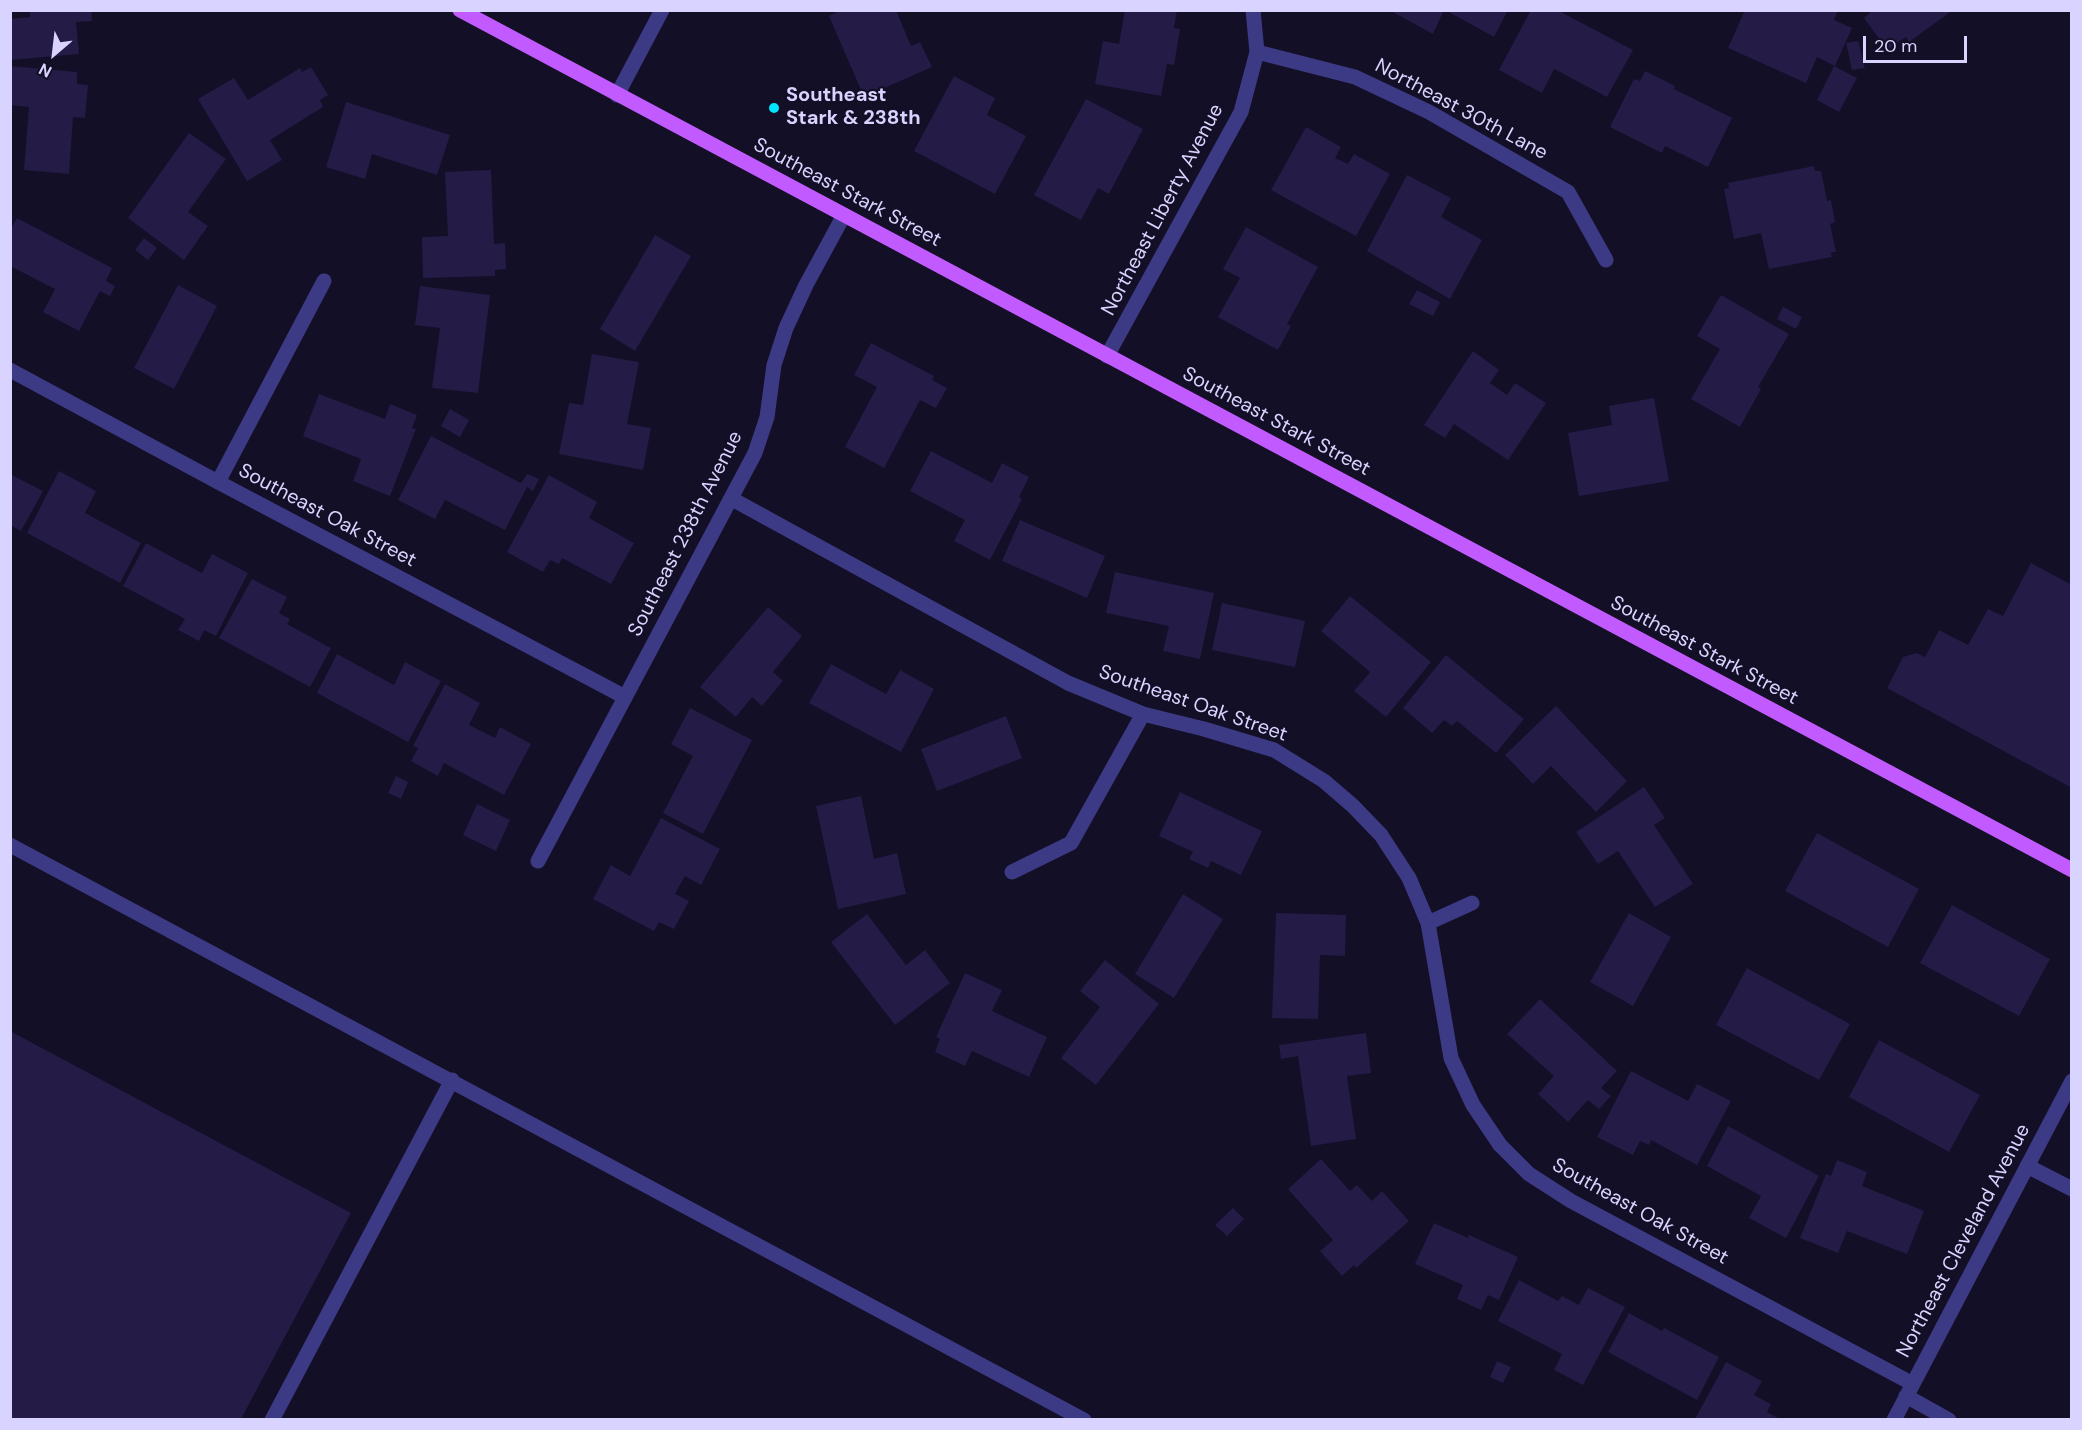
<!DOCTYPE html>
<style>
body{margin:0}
#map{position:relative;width:2082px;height:1430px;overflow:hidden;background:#130f26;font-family:"DM Sans",sans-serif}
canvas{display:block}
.frame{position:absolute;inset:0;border:12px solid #d9d4ff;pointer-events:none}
.north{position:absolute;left:24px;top:24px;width:60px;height:60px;-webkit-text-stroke:4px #130f26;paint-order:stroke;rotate:208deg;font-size:16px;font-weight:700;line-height:24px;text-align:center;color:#d9d4ff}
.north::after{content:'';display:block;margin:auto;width:21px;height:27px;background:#d9d4ff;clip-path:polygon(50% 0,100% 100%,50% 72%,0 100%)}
.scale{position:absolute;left:1863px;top:36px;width:104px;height:27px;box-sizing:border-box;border:3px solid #d9d4ff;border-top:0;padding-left:8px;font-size:18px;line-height:21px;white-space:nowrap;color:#d9d4ff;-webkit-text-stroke:4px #130f26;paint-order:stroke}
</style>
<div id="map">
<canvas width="2082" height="1430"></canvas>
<div class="frame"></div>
<div class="north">N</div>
<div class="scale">20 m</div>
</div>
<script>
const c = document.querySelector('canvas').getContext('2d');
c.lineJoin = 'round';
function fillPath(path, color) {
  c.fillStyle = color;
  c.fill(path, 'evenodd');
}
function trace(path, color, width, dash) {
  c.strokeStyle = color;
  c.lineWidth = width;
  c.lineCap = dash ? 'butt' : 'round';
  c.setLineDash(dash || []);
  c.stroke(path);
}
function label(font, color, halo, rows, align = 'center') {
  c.font = font + ' "DM Sans",sans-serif';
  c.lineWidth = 4.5;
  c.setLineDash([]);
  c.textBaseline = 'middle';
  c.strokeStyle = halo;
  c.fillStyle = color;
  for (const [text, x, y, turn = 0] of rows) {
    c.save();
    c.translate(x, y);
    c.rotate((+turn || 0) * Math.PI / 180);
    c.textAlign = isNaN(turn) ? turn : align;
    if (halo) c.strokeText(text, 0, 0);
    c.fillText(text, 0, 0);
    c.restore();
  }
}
const building = new Path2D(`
 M30 10H91L92 21 76 22 79 54 10 60V19L30 17Z
 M841 10H896L911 46 920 42 932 67 864 97 829 16Z
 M1125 10H1177L1174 28 1180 29 1174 65 1167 64 1161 96 1095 84 1103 41 1119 44Z
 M1389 10H1444L1433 34Z
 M1445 10H1508L1494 37Z
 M1531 10H1557L1633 50 1607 97 1554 69 1542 93 1499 70Z
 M1745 10H1838L1834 20 1852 28 1835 66 1817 57 1806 83 1728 48Z
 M1873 10H1953L1909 42 1906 37 1887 50 1864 18Z
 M1858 41 1865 68 1852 70 1846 43Z
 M10 66 77 72V84L88 85 85 118 73 117 69 174 24 170 29 107 10 105Z
 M1834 66 1857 78 1839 112 1817 100Z
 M311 67 328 95 320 100 323 107 270 140 282 160 247 181 198 99 234 78 248 100 300 68 302 72Z
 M1645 71 1675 86 1674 89 1732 118 1708 167 1665 146 1662 153 1610 127 1634 79 1640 81Z
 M954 76 995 98 987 115 1026 136 995 194 914 151Z
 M1086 99 1143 129 1109 194 1098 188 1081 220 1034 195Z
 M346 102 450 135 437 175 372 154 365 179 326 167Z
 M1306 127 1341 147 1335 158 1348 164 1354 154 1390 174 1356 236 1271 190Z
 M189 133 226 159 188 212 208 226 184 260 128 218Z
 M1814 166 1815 171H1821L1827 201 1831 200 1835 222 1830 224 1836 252H1831L1832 257 1769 269 1761 233 1734 239 1724 189 1729 188 1728 183Z
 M491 170 494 244 505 243 506 269 495 270V276L423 278 422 237 448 236 445 172Z
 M1407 175 1451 198 1441 217 1482 240 1450 299 1367 251Z
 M17 218 112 268 106 281 115 286 110 296 100 291 79 331 43 312 55 289 10 266V230Z
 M1246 227 1318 267 1287 324 1291 326 1278 350 1218 317 1240 278 1223 269Z
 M655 235 691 256 635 351 600 329Z
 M144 238 157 248 148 260 135 250Z
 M178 285 217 306 174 389 134 368Z
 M420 286 490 295 478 393 432 388 440 328 415 325Z
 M1417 290 1440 302 1433 316 1409 304Z
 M1721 295 1789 334 1758 387 1761 389 1740 427 1691 399 1720 349 1697 336Z
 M1783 307 1802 317 1796 329 1777 319Z
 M871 343 934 376 932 380 947 388 936 408 920 400 884 468 845 447 877 387 854 375Z
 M1473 351 1499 370 1490 383 1507 395 1515 383 1546 403 1508 460 1454 424 1445 438 1424 425Z
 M592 354 639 362 627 424 651 428 643 470 559 454 569 403 583 405Z
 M319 394 385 419 390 404 417 415 412 428 416 429 390 496 353 481 361 459 303 436Z
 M1654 398 1669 481 1579 496 1568 433 1612 425 1609 406Z
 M450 409 469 420 460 437 441 426Z
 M431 436 521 483 527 474 539 479 533 491 527 487 505 530 445 500 435 519 398 500Z
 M931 451 992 483 1002 463 1029 477 1019 497 1022 499 990 560 954 541 965 520 910 491Z
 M59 471 96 491 85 513 141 543 120 583 27 533Z
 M10 474 43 491 21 531 10 525Z
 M549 475 597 502 589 518 634 543 611 584 562 558 559 564 550 560 543 572 507 552Z
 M1020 520 1105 556 1087 598 1002 561Z
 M146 543 202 573 212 554 248 573 216 636 204 630 199 641 178 630 185 619 123 586Z
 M2031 563 2070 584 2072 580V788L1887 688 1903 657 1917 653 1925 657 1939 630 1968 645 1988 609 2003 616Z
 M1115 572 1214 593 1200 659 1163 651 1169 626 1106 613Z
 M252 579 287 597 279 613 290 619 287 624 331 648 310 687 219 638Z
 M1350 596 1431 662 1386 717 1354 691 1370 672 1321 631Z
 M1222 603 1305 621 1295 667 1212 650Z
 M768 607 802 636 773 672 783 681 762 706 752 697 736 717 700 687Z
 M337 654 394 685 405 662 441 681 408 742 317 693Z
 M1446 655 1524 719 1496 753 1457 721 1452 726 1444 720 1432 733 1403 708Z
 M831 664 886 694 900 670 934 689 901 752 809 703Z
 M445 684 480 703 469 725 495 738 500 727 531 744 504 795 444 763 438 776 411 761 418 748 413 746Z
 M1556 706 1627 781 1596 812 1551 766 1533 784 1505 755Z
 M690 708 752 740 703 834 663 813 693 756 671 744Z
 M1006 716 1022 758 937 791 921 749Z
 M396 776 408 782 401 799 388 793Z
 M1644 787 1665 818 1654 825 1693 884 1655 907 1618 851 1598 864 1576 832Z
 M1180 792 1262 831 1241 875 1211 861 1208 868 1189 859 1193 852 1159 836Z
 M861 796 874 859 897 853 906 894 838 909 816 806Z
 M477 804 510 820 496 851 463 835Z
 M661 818 720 849 701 885 685 876 675 894 689 901 674 929 659 922 654 931 593 899 611 865 630 876Z
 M1817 833 1919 889 1888 947 1785 891Z
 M1183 894 1223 919 1174 998 1135 974Z
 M1952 905 2050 959 2019 1016 1920 963Z
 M1276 913 1346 915 1345 956 1320 955 1318 1019 1272 1018Z
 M1629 913 1671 937 1633 1006 1590 982Z
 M867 914 906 965 925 950 950 983 895 1025 831 942Z
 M1105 960 1159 1004 1096 1085 1061 1058 1100 1007 1080 991Z
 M1747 968 1850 1024 1819 1080 1716 1025Z
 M965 973 1002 990 992 1011 1047 1037 1029 1077 972 1051 965 1066 935 1052 940 1039 936 1037Z
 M1540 999 1617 1071 1601 1088 1611 1096 1599 1109 1588 1100 1568 1122 1538 1094 1554 1076 1507 1034Z
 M10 1031 351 1213 241 1419H10Z
 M1366 1033 1371 1073 1347 1076 1356 1139 1311 1146 1298 1056 1281 1059 1279 1045Z
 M1879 1040 1980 1095 1949 1152 1849 1097Z
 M1631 1071 1688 1101 1697 1084 1731 1101 1697 1165 1651 1140 1649 1145 1640 1141 1633 1155 1597 1137Z
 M1728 1126 1819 1176 1786 1238 1749 1218 1761 1196 1707 1166Z
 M1321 1159 1350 1191 1357 1185 1372 1201 1382 1191 1409 1221 1356 1268 1354 1265 1342 1276 1320 1251 1333 1240 1288 1189Z
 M1837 1160 1867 1172 1862 1186 1924 1211 1907 1254 1847 1231 1838 1253 1800 1238 1826 1174 1831 1176Z
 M1233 1208 1244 1219 1227 1236 1215 1225Z
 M1434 1223 1468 1238 1469 1235 1518 1257 1499 1300 1488 1295 1481 1310 1457 1299 1463 1285 1415 1264Z
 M1519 1280 1558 1301 1562 1296 1579 1305 1588 1288 1625 1307 1583 1385 1554 1370 1562 1354 1498 1321Z
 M1629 1313 1662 1331 1664 1328 1719 1357 1697 1400 1608 1352Z
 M1497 1361 1511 1367 1503 1383 1490 1377Z
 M1726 1362 1762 1381 1754 1395 1771 1404 1767 1412 1780 1419H1695Z`);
const minor = new Path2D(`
 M1257 52 1355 77 1429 112 1568 192 1606 260
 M617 95 662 10
 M1107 356 1241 112 1257 52 1253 10
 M10 370 218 482 625 697
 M218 482 324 281
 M732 499 1068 683 1143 714 1204 729 1274 750 1324 781 1353 806 1381 835 1409 878 1428 923 1451 1058 1473 1105 1500 1145 1529 1174 1571 1201 1913 1384
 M10 845 1084 1420
 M538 861 755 453 767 417 774 365 786 328 806 285 844 215
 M1012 872 1071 843 1143 714
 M1428 923 1472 903
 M2027 1166 2072 1189
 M1906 1396 1949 1420
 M272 1420 452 1080
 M1894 1420 2072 1081`);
const major = new Path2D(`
 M460 10 2072 870`);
const markers = [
 [774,108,6,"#00e5ff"]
];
const poiNames = [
 ["Southeast",786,96],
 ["Stark & 238th",786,119]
];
const streetNames = [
 ["Northeast 30th Lane",1461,110,28],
 ["Southeast Stark Street",847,193,28],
 ["Northeast Liberty Avenue",1163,210,-62],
 ["Southeast Stark Street",1276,422,28],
 ["Southeast Oak Street",327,516,28],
 ["Southeast 238th Avenue",686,534,-63],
 ["Southeast Stark Street",1704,651,28],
 ["Southeast Oak Street",1193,704,19],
 ["Southeast Oak Street",1640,1212,29],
 ["Northeast Cleveland Avenue",1964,1241,-62]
];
fillPath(building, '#241b47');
trace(minor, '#3d3a85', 15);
trace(major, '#c25bff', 15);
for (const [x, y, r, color] of markers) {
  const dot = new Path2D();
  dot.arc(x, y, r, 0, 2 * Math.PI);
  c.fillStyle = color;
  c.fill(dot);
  trace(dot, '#130f26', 2);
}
label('bold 20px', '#d9d4ff', '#130f26', poiNames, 'left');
label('20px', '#d9d4ff', '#130f26', streetNames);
</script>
